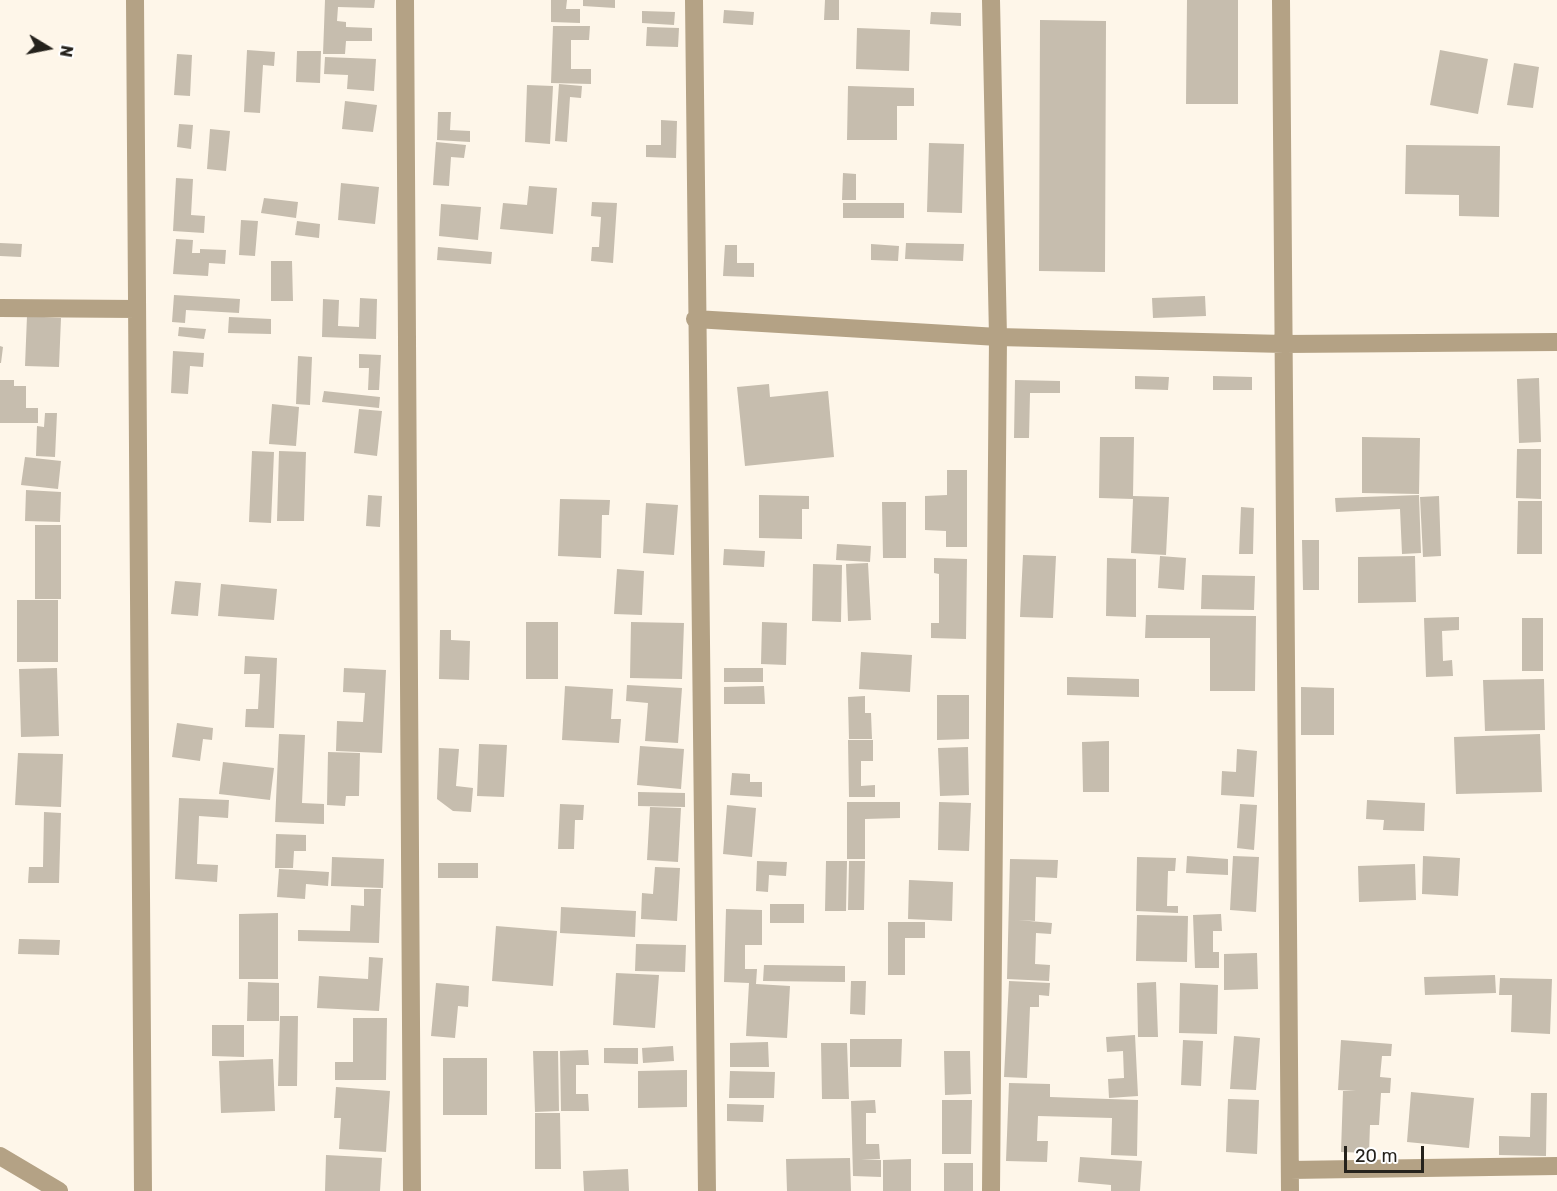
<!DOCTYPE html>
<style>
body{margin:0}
#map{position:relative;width:1557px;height:1191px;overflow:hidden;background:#fef6e9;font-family:Rubik,sans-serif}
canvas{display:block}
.north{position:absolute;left:18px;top:18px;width:60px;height:60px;-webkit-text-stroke:4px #fff;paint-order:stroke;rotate:100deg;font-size:16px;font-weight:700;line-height:24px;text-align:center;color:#25221c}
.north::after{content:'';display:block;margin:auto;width:21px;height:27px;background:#25221c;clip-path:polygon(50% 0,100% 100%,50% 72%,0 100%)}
.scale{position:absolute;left:1344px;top:1146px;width:80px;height:27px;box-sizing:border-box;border:3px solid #25221c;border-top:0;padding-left:8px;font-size:18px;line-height:21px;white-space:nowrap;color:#25221c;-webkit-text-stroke:4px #fff;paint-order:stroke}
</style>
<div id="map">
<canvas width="1557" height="1191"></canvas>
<div class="north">N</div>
<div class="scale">20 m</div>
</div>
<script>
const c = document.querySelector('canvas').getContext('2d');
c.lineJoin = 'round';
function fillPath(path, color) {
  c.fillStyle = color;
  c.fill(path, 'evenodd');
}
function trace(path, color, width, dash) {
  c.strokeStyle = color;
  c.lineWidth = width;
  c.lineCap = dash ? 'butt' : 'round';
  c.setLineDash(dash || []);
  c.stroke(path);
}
const building = new Path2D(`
 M325 0H375L374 8 338 7 337 21 346 22V27L372 28V41H346L345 54H323Z
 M551 0H567L566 9H580V23L551 22Z
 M583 0H615V8L583 6Z
 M825 0H839V20H824Z
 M1187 0H1238V104H1186Z
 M724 10 754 12 753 25 723 23Z
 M642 11 675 12 674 25 642 23Z
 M931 12 961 13V26L930 24Z
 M1040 20 1106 21 1105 272 1039 271Z
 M553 26H590L589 40H571V69H591V84L551 83Z
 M647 27 679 28 678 47 646 46Z
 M857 28 910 30 909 71 856 69Z
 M247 50 275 52 274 66 263 65 260 113 244 112Z
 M1440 50 1488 59 1478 114 1430 105Z
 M297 51H321L320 83 296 82Z
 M177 54 192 55 190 96 174 95Z
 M325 57 376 59 374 91 347 89 348 75 324 74Z
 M1514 63 1539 67 1533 108 1507 105Z
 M559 84 582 86 581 98 570 97 567 142 555 141Z
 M527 85 553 86 550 144 525 142Z
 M848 86 914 88V106H897V140H847Z
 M345 101 377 105 373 132 342 129Z
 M438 112H451L450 130 470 131V142L437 140Z
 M661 120 677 121 676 158 646 157V145H661Z
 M179 124 193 125 191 149 177 147Z
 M210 129 230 131 226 171 207 169Z
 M436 142 466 145 464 158 451 157 449 186 433 185Z
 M929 143 964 144 962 213 927 212Z
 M1406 145 1500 146 1499 217 1459 216V195L1405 194Z
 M843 173 856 174V200H842Z
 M176 178 193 179 191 215 205 216 204 233 173 231Z
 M341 183 379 187 375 224 338 220Z
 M529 186 557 188 553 234 500 229 503 203 527 205Z
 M264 198 298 202 296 218 261 213Z
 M592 202 617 203 613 263 591 261 592 247H599L601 217 591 216Z
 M843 203H904V218H843Z
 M441 204 481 207 478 240 439 236Z
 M241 220 258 221 255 256 239 255Z
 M297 221 320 224 319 238 295 235Z
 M176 239 193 240 192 253H200V249L226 250 225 264 209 263 208 276 173 274Z
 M0 243 22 244 21 257 0 256Z
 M906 243 964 244 963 261 905 259Z
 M871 244 899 246 898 261 871 260Z
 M725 245H737V263H754V277L723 276Z
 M438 247 492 252 491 264 437 260Z
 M271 261H292L293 301H271Z
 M174 295 240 299 239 313 186 310 185 323 172 322Z
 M1205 296 1206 316 1153 318 1152 298Z
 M360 298 377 299 376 339 322 337 323 299 339 300 338 326 359 327Z
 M27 316 61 318 59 367 25 366Z
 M229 317 271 319V334L228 333Z
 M179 327 206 329 204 339 178 336Z
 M0 346 3 347 1 363H0Z
 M173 351 204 353 203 367 190 366 188 394 171 393Z
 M359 354 381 355 379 390H368L369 368H359Z
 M298 356 312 357 310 405 296 404Z
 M1135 376 1169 377 1168 390 1135 389Z
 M1213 376 1252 377V390H1213Z
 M1539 378 1541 442 1519 443 1517 379Z
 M0 380H14V386H26V408H38V423H0Z
 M1015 380 1060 381V393H1030L1029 438H1014Z
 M769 384 770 397 828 391 834 457 745 466 737 387Z
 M324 391 380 397 379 408 322 402Z
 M272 404 299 407 296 446 269 444Z
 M359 409 382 411 377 456 354 453Z
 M45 413H57L55 457 36 456 37 426 44 427Z
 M1100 437H1134L1133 496 1169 497 1166 555 1131 553 1133 499 1099 498Z
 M1362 437 1420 438 1419 494 1362 493Z
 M1517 449H1541V499L1516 498Z
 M252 451 274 452 271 523 249 522Z
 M279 451 306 452 304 521H277Z
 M25 457 61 461 58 489 21 485Z
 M947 470H967V547H946V531L925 530V496L947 495Z
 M26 490 61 492 60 522 25 521Z
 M368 495 382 496 380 527 366 526Z
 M759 495 809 496V509H802V539L759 538Z
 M1419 495 1421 553 1402 554 1400 509 1336 512 1335 498Z
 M1439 496 1441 556 1423 557 1420 497Z
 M560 499 610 500 609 515H602L601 558 558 556Z
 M1518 501H1542V554H1517Z
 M882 502H906V558H883Z
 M646 503 678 505 674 555 643 553Z
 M1241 507 1254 508 1253 554H1239Z
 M35 525H61V599H35Z
 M1302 540H1319V590H1303Z
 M837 544 871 546 870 562 836 560Z
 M724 549 765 551 764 567 723 565Z
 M1023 555 1056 556 1053 618 1020 617Z
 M1160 556 1186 558 1184 590 1158 588Z
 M1415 556 1416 602 1358 603V557Z
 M934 558 967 559 966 639 931 638V623H939V574L934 573Z
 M1107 558 1136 559V617L1106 616Z
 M868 563 871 620 848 621 846 564Z
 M813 564 842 565 841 622 812 621Z
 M617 569 644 571 642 615 614 614Z
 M1202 575 1255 576 1254 610 1201 609Z
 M175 581 201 583 198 616 171 614Z
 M221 584 277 589 274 620 218 616Z
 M17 600H58V662H17Z
 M1146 615 1256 616 1255 691H1210V638H1145Z
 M1459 617V630L1442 631 1443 661 1452 660 1453 676 1426 677 1424 618Z
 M1522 618H1543V671H1522Z
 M526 622H558V679H526Z
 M631 622 684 623 682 679 630 678Z
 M762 622 787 623 786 665 761 664Z
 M440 630H451V640L470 641 469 680 439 679Z
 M861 652 912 655 910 692 859 689Z
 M245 656 277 658 274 728 245 727 246 709H258L260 674H244Z
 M57 668 59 736 21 737 19 669Z
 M344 668 386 670 382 753 336 751 337 721 363 722 365 693 343 692Z
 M724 668H763V682H724Z
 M1067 677 1139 679V697L1067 695Z
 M1544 679 1545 730 1485 731 1483 680Z
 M627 685 682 688 678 743 645 741 648 703 626 701Z
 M565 686 613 689 611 719H621L619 743 562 740Z
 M764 686 765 704H724V687Z
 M1301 687 1334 688V735H1301Z
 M937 695H969V739L937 740Z
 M865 696V713H871L872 739H849L848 697Z
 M177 723 213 728 212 740 203 739 200 761 172 757Z
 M279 734 305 735 302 803 324 804V824L275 822Z
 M1540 734 1542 792 1456 794 1454 737Z
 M848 740H873V761H861V786L875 785V797H849Z
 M1109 741V792H1083L1082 742Z
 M479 744 507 745 504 797 477 796Z
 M640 746 684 749 681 789 637 785Z
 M968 747 969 795 940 796 938 748Z
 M439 748 459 749 456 786 473 788 471 812 453 811 437 799Z
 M1237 749 1257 751 1254 797 1221 795 1222 771 1236 772Z
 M328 752 360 753 359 796H346L345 806 327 805Z
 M18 753 63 754 61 807 15 805Z
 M223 762 274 768 270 800 219 794Z
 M732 773 750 774V782H762V797L730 795Z
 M638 792 685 793V807L638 806Z
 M179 798 229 800 228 818 199 816 197 864 218 865 217 882 175 879Z
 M1367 800 1425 803 1424 831 1383 830 1384 820 1366 819Z
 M847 802H900V818L865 819V859H847Z
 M939 802 971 803 969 851 938 850Z
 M560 804 584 805 583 820H575L574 849H558Z
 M1240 804 1257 805 1254 850 1237 848Z
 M727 805 756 808 752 857 723 854Z
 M650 807 681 808 678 862 647 860Z
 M44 812 61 813 59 883H28L29 867H43Z
 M276 834 306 835V851H294L293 868H275Z
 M1187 856 1228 859V875L1186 873Z
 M1233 856 1259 857 1256 912 1230 910Z
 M1423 856 1460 858 1458 896 1422 894Z
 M332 857 384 859 383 888 331 886Z
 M1137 857 1176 858 1175 871H1168L1167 906H1178V913L1136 911Z
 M1010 859 1058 860 1057 878 1036 877 1035 921 1018 920 1052 923 1051 934 1036 933 1035 964 1050 965 1049 981 1007 979Z
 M757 861 787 862 786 876 769 875 768 892 756 891Z
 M826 861H847L846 911H825Z
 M849 861H865L864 910H848Z
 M438 863H478V878H438Z
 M1415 864 1416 900 1359 902 1358 866Z
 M655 867 680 868 677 921 641 919 642 893 653 894Z
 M279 869 329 872 328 886 306 884 305 899 277 897Z
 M909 880 953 882 952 921 908 919Z
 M364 889H381L379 943 298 941V930L350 931 351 905 364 906Z
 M770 904H804V923H770Z
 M561 907 636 911 635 937 560 933Z
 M726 909 762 910V945H745V969H757L756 984 790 986 787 1038 746 1036 749 983 724 982Z
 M278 913V979H239V914Z
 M1221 914 1222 931H1213V952H1219V968H1195L1193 915Z
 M1137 915 1188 916 1187 962 1136 961Z
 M888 922H925V938H905V975H888Z
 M496 926 557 931 553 986 492 981Z
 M19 939 60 940 59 955 18 954Z
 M636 944 686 945 685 972 635 971Z
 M1257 953 1258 989 1224 990V954Z
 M369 957 383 958 379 1011 317 1008 319 976 368 979Z
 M764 965 845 966V982L763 981Z
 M616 973 659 975 655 1028 613 1025Z
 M1495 975 1496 993 1425 995 1424 977Z
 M1500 978 1552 979 1550 1034 1511 1032 1512 995H1499Z
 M851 981H866L865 1015 850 1014Z
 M1009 981 1050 983 1049 996 1039 995V1007H1030L1027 1078 1004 1077Z
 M248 982 279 983V1021H247Z
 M1156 982 1158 1037H1138L1137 983Z
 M436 983 469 986 468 1007 458 1006 455 1038 431 1036Z
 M1180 983 1218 985 1217 1034 1179 1033Z
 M280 1016H298L297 1086H278Z
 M353 1018H387L386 1080H335V1062H353Z
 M212 1025H244V1057L212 1056Z
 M1135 1035 1138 1096 1109 1098 1108 1079 1124 1078 1123 1051 1107 1052 1106 1037Z
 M1234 1036 1260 1038 1256 1090 1230 1089Z
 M850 1039H902L901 1067H850Z
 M1183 1040 1203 1041 1201 1086 1181 1085Z
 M1341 1040 1392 1044 1391 1056H1382L1380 1077 1391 1078 1390 1093H1381L1379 1125H1370L1369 1153 1341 1152 1343 1091H1356L1338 1090Z
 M768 1042 769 1067H730V1043Z
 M821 1043H847L849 1099H822Z
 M673 1046 674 1061 643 1063 642 1048Z
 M604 1048H638V1064L604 1063Z
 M588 1050 589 1065H576V1094H588L589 1111H561L560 1051Z
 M533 1051H558L559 1111 535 1112Z
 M944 1051H970L971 1094 945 1095Z
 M443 1058H487V1115H443Z
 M273 1059 275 1111 221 1113 219 1061Z
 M687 1070V1107L638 1108V1071Z
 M730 1071 775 1072 774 1098H729Z
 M1009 1083 1050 1084V1097L1138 1100 1137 1156 1111 1155 1112 1118 1038 1116 1037 1141H1048L1047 1162 1006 1161Z
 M336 1087 390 1091 386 1152 339 1149 341 1118H334Z
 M1411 1092 1474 1098 1469 1148 1407 1142Z
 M1531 1093H1547L1546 1156 1499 1155V1136L1530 1137Z
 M1228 1099 1259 1100 1257 1154 1226 1152Z
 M875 1100 876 1113H866V1144H879L880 1159H861L881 1160V1177L853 1176 851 1101Z
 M942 1100H972L971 1154H942Z
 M727 1104 764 1105 763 1122 727 1121Z
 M535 1113H560L561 1169H535Z
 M326 1155 382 1158 380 1191H325Z
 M1080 1157 1142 1161 1140 1191H1111V1185L1078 1182Z
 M850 1158 851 1191H787L786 1159Z
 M911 1159V1191H883V1160Z
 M944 1163H973V1191H944Z
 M628 1169 629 1191H584L583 1171Z`);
const street = new Path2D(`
 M135 0 143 1191
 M405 0 412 1191
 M694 0 707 1191
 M991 0 998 337 991 1191
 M1281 0 1290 1191
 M0 308 137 309
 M695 319 998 337 1284 344 1557 342
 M0 1156 59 1191
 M1290 1170 1557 1166`);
fillPath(building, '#c6bdae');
trace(street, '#b4a285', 18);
</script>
